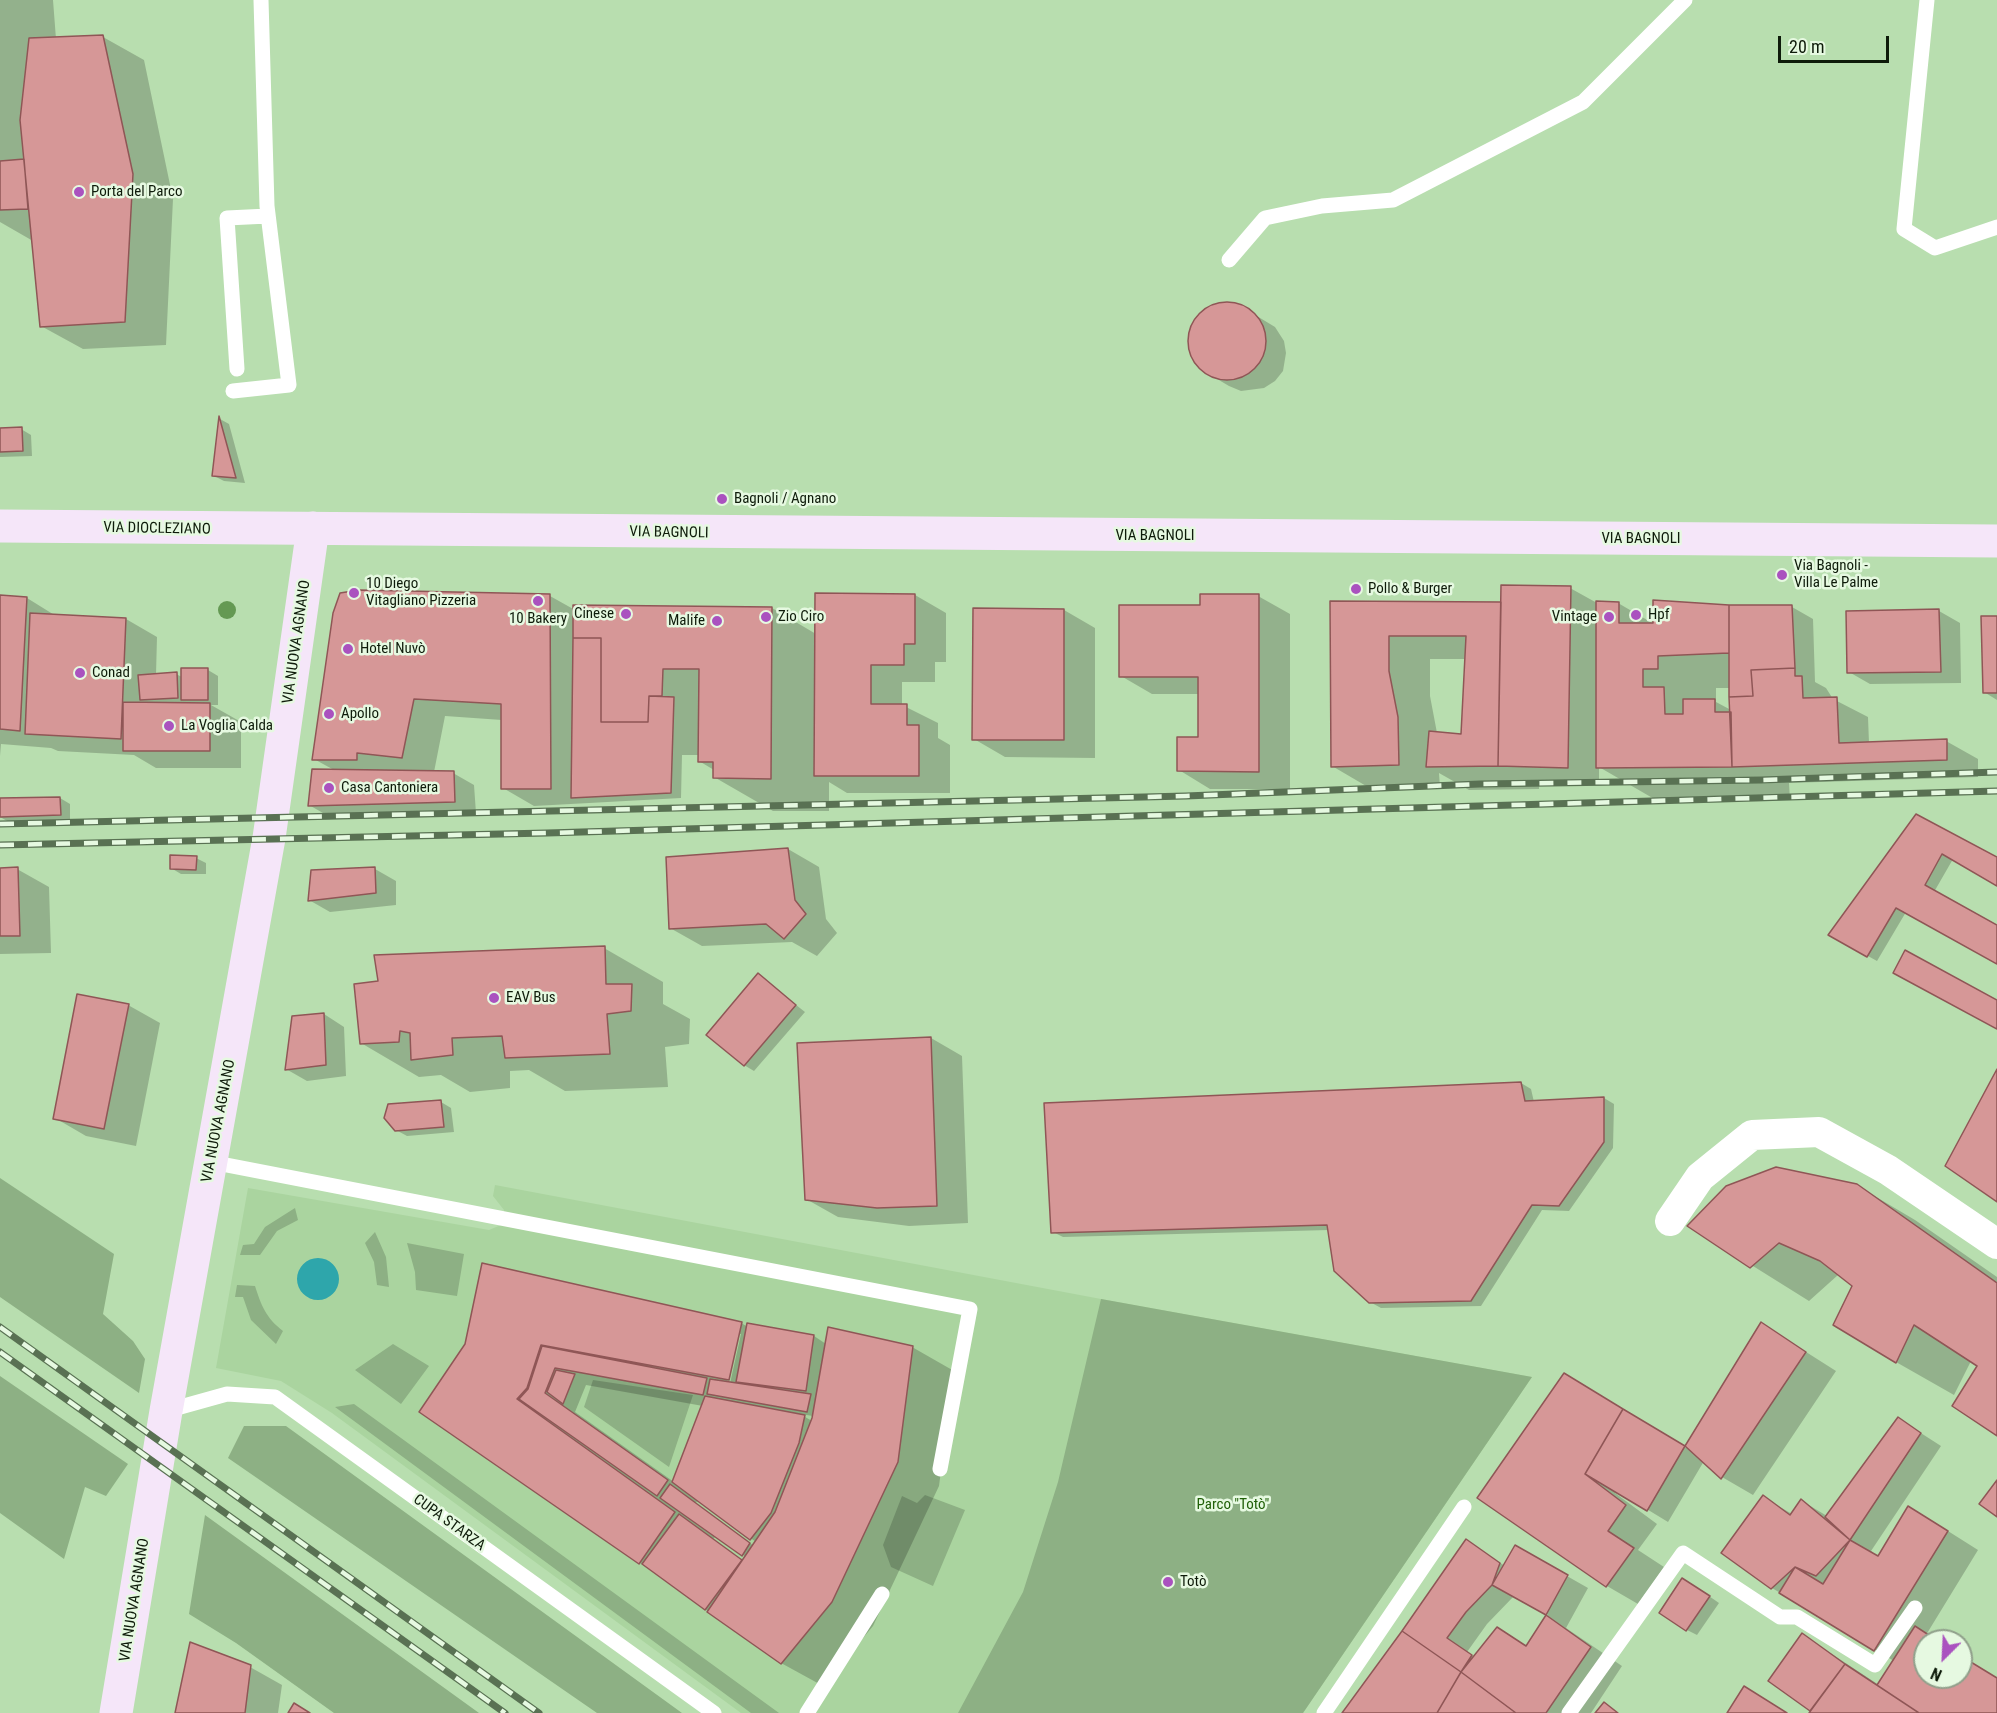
<!DOCTYPE html>
<meta charset="utf-8">
<style>
body{margin:0}
#map{position:relative;width:1997px;height:1713px;overflow:hidden;background:#b8deaf;font-family:"Roboto Condensed",sans-serif}
canvas{display:block}
.north{position:absolute;left:1913px;top:1629px;width:60px;height:60px;box-sizing:border-box;background:#e6f9e1;border:2px solid #90a08b;border-radius:50%;rotate:204deg;font-size:16px;font-weight:700;line-height:24px;text-align:center;color:#0e1b0a}
.north::after{content:'';display:block;margin:auto;width:21px;height:27px;background:#aa52bf;clip-path:polygon(50% 0,100% 100%,50% 72%,0 100%)}
.scale{position:absolute;left:1778px;top:36px;width:111px;height:27px;box-sizing:border-box;border:3px solid #0e1b0a;border-top:0;padding-left:8px;font-size:18px;line-height:21px;white-space:nowrap;color:#0e1b0a;-webkit-text-stroke:4px #e6f9e1;paint-order:stroke}
</style>
<div id="map">
<canvas width="1997" height="1713"></canvas>
<div class="north">N</div>
<div class="scale">20 m</div>
</div>
<script>
const c = document.querySelector('canvas').getContext('2d');
c.lineJoin = 'round';
function fillPath(path, color) {
  c.fillStyle = color;
  c.fill(path, 'evenodd');
}
function trace(path, color, width, dash) {
  c.strokeStyle = color;
  c.lineWidth = width;
  c.lineCap = dash ? 'butt' : 'round';
  c.setLineDash(dash || []);
  c.stroke(path);
}
function label(font, color, halo, rows, align = 'center') {
  c.font = font + ' "Roboto Condensed",sans-serif';
  c.lineWidth = 5;
  c.setLineDash([]);
  c.textBaseline = 'middle';
  c.strokeStyle = halo;
  c.fillStyle = color;
  for (const [text, x, y, turn = 0] of rows) {
    c.save();
    c.translate(x, y);
    c.rotate((+turn || 0) * Math.PI / 180);
    c.textAlign = isNaN(turn) ? turn : align;
    if (halo) c.strokeText(text, 0, 0);
    c.fillText(text, 0, 0);
    c.restore();
  }
}
const built = new Path2D(`
 M495 1185 1101 1299 1532 1377 1303 1713H741L332 1413 281 1381 216 1368 248 1188 489 1230 501 1225 503 1217 504 1210 493 1196Z`);
const green = new Path2D(`
 M0 1178 114 1254 103 1314 133 1341 145 1359 139 1393 0 1297Z
 M295 1208 298 1220 277 1231 260 1255H240L243 1245 254 1244 265 1227Z
 M375 1232 386 1257 389 1287 377 1285 374 1262 365 1243Z
 M407 1243 464 1254 457 1296 416 1290 415 1272Z
 M237 1285 255 1286C261 1305 266 1318 283 1331L276 1344 251 1320 243 1297H235Z
 M1101 1299 1532 1377 1303 1713H958L1023 1592 1058 1482Z
 M393 1344 429 1366 401 1404 355 1370Z
 M0 1376 128 1464 106 1496 85 1487 64 1559 0 1513Z
 M593 1380 693 1395 669 1467 584 1407Z
 M354 1404 401 1438 779 1713H751L335 1407Z
 M244 1426H286L682 1713H597L228 1458Z
 M925 1495 965 1510 933 1586 891 1567 883 1545 902 1496 917 1503Z
 M205 1515 479 1713H334L236 1643 189 1614Z`);
const water = new Path2D(`
 M297 1279a21 21 0 1 1 42 0a21 21 0 1 1-42 0Z`);
const shadow = new Path2D(`
 M0 0H53L56 39 103 37 144 60 173 199 166 345 83 349 41 326 33 241 0 222Z
 M1219 304 1242 307 1275 327 1284 341 1286 353 1283 371 1275 381 1264 388 1241 391 1229 386 1207 373 1192 356 1189 343 1191 330 1203 312Z
 M220 419 229 424 245 483 224 481 214 476Z
 M21 429 31 435 32 456 0 457V430Z
 M1570 588 1597 603H1618L1654 624 1730 607H1792L1813 619 1815 682 1826 688 1833 699 1868 717 1869 743 1946 741 1978 759V777L1789 783 1790 800H1656L1599 767V785L1539 784V789L1469 790 1439 773 1440 788 1373 790 1332 766 1331 602 1502 604ZM1430 659H1466L1462 736 1437 733 1430 696ZM1716 688H1731V710L1716 702Z
 M915 595 946 613V662H935V682H902V705L938 723V738L950 745V793H847L829 782V811H773L714 777V770L699 761V755H682L681 798 534 806 503 788 502 720 445 716 434 772 453 773 474 785 476 813 330 817 309 805 334 770 314 759 550 596 575 610 772 608 816 634Z
 M1258 596 1290 614V789H1210L1179 770 1200 738V694H1152L1121 676 1202 606Z
 M0 597 27 598 56 616 126 619 157 637 156 675 176 674 182 677 208 670 218 676V705H211L241 722V768H156L134 755 58 751 51 748 1 744 0 756Z
 M1064 610 1095 628V758L1005 757 974 739Z
 M1939 611 1960 623 1961 683 1870 684 1849 672 1848 613Z
 M1997 618V700L1984 692Z
 M60 798 70 804V820L9 822 0 817V799Z
 M1917 816 1997 859V884L1953 859 1934 892 1997 927V963L1906 912 1877 961 1830 935Z
 M788 849 819 867 826 919 837 933 817 956 792 942 702 946 670 928Z
 M196 858 206 863V874H181L171 868Z
 M0 869H17L49 887 51 953 0 954Z
 M375 869 396 881V905L330 912 309 900Z
 M604 948 663 982V1004L690 1019 689 1044 665 1047 668 1087 565 1091 529 1070 510 1071V1088L470 1092 441 1075 419 1077 361 1043 379 983Z
 M758 975 805 1012 754 1071 744 1065Z
 M128 1005 160 1023 136 1146 86 1136 55 1118Z
 M324 1014 344 1027 346 1076 307 1081 286 1069Z
 M931 1038 962 1056 968 1223 909 1226 838 1217 806 1199Z
 M1521 1083 1531 1089 1534 1102 1604 1098 1614 1104 1613 1148 1569 1211 1542 1210 1481 1306 1381 1308 1370 1302 1329 1230 1063 1237 1053 1232Z
 M441 1102 451 1108 454 1132 407 1136 396 1130Z
 M1856 1185 1915 1220 1997 1277V1434L1979 1366 1971 1361 1954 1395 1896 1362 1854 1286 1844 1278 1838 1275 1809 1301 1689 1226Z
 M741 1323 748 1327V1324L814 1336 826 1344 912 1347 954 1371 939 1486 873 1626 823 1686 781 1663 640 1563 466 1344ZM737 1334H741L729 1388 726 1387ZM586 1385 703 1406 674 1482 575 1412ZM800 1414 813 1416 812 1421ZM698 1500 756 1542 754 1546 695 1504ZM716 1536 746 1557 743 1561 713 1539Z
 M1762 1324 1836 1371 1753 1495 1722 1477 1704 1461 1668 1522 1617 1491 1615 1493 1657 1524 1638 1550 1664 1567 1638 1604 1607 1586 1479 1498 1654 1429 1686 1448Z
 M1899 1419 1941 1446 1871 1551 1879 1558 1940 1526 1978 1550 1926 1635 1936 1641H1925V1677H1961V1657L1997 1679V1713H1811L1812 1711 1770 1681 1803 1635 1879 1685 1894 1661 1772 1588 1763 1497 1792 1514 1802 1501 1827 1516Z
 M1466 1541 1505 1566 1516 1547 1588 1588 1566 1628 1622 1666 1591 1713H1343ZM1514 1596 1548 1615 1528 1647 1497 1629 1475 1657 1467 1652 1487 1624Z
 M1693 1585 1719 1603 1697 1635 1687 1630Z
 M250 1667 282 1685 278 1713H176Z`);
const building = new Path2D(`
 M103 35 133 174 125 322 40 327 20 120 29 38Z
 M24 159 28 209 0 210V161Z
 M1188 341a39 39 0 1 1 78 0a39 39 0 1 1-78 0Z
 M219 416 236 478 212 476Z
 M22 427 23 451 0 452V428Z
 M1501 585 1571 586 1568 768 1498 766Z
 M359 590 550 594 551 789H501V704L414 699 402 758 357 753V760H312L333 613 340 593Z
 M815 593 915 594V644H904V665H871V704H907V725H919V776H814Z
 M1200 594H1259V772L1177 771V737H1198V677H1119V605H1200Z
 M0 595 27 597 20 731 0 729Z
 M1653 600 1729 605V653L1658 656V669H1643V687H1664L1665 714H1683V699H1715V712H1731L1732 767 1596 768V601L1619 602V623H1653Z
 M1330 601 1501 602 1498 766 1426 767 1429 731 1461 734 1466 636H1389V671L1398 717 1399 765 1331 767Z
 M573 605 772 607 771 779 713 778V762H698L699 669H663L662 696H649L648 722H601V638H573Z
 M1729 605H1792L1795 668 1751 670 1753 696 1729 697Z
 M973 608 1064 609V740H972Z
 M1939 609 1941 672 1847 673 1846 611Z
 M30 613 126 618 121 739 25 734Z
 M1981 616H1997V693H1983Z
 M573 638H601V722H648L649 696 674 697 671 793 571 798Z
 M181 668H208V700H181Z
 M1795 668V676H1802L1803 698 1837 697 1839 743 1947 739V760L1732 767 1729 697 1753 696 1751 670Z
 M177 672 178 698 140 700 138 675Z
 M123 702 210 703V751H123Z
 M312 769 454 771 455 802 308 806Z
 M60 797 61 815 0 817V798Z
 M1916 814 1997 857V886L1942 854 1925 885 1997 925V964L1896 908 1867 957 1828 935Z
 M788 848 795 900 806 914 784 939 766 924 669 929 666 857Z
 M170 855 197 856 196 870 170 869Z
 M18 867 20 936H0V868Z
 M375 867 376 893 308 901 311 870Z
 M605 946 606 984H632L631 1011 607 1014 610 1054 505 1058 502 1036 452 1038 453 1055 411 1060 410 1033 400 1031 399 1042 360 1044 354 984 378 981 374 955Z
 M1905 950 1997 1000V1029L1893 973Z
 M758 973 796 1005 744 1066 706 1035Z
 M77 994 129 1004 104 1129 53 1119Z
 M324 1013 326 1065 285 1070 292 1016Z
 M931 1037 937 1206 877 1208 805 1200 797 1043Z
 M1997 1069V1202L1945 1166Z
 M1521 1082 1525 1101 1604 1097V1142L1559 1206 1532 1205 1471 1301 1369 1303 1334 1271 1327 1225 1051 1233 1044 1103Z
 M441 1100 444 1127 395 1131 384 1118 388 1104Z
 M1776 1167 1857 1184 1997 1283V1436L1952 1406 1977 1366 1914 1325 1896 1363 1833 1325 1852 1286 1820 1261 1779 1243 1750 1268 1687 1226 1726 1186Z
 M482 1263 742 1322 729 1380 541 1345 527 1388 517 1399 675 1512 639 1564 419 1412 465 1344Z
 M1761 1322 1806 1352 1721 1479 1685 1446Z
 M747 1323 814 1335 806 1391 736 1382Z
 M828 1327 913 1346 898 1462 832 1602 781 1664 707 1612 775 1512 812 1418Z
 M542 1346 707 1378 703 1395 555 1368 545 1393 668 1480 657 1496 519 1399 528 1389Z
 M556 1370 575 1374 563 1404 547 1392Z
 M1564 1373 1623 1409 1585 1474 1626 1505 1608 1531 1634 1548 1606 1587 1477 1498Z
 M710 1379 811 1394 807 1412 707 1394Z
 M705 1396 805 1415 799 1443 771 1513 750 1540 672 1482Z
 M1623 1409 1685 1446 1647 1511 1585 1474Z
 M1898 1417 1921 1433 1850 1540 1825 1517Z
 M1997 1480V1517L1979 1504Z
 M670 1484 750 1543 742 1556 660 1498Z
 M1763 1495 1790 1515 1801 1499 1850 1540 1816 1576 1795 1567 1771 1589 1721 1553Z
 M1908 1506 1948 1531 1874 1651 1779 1593 1795 1567 1823 1584 1850 1540 1878 1556Z
 M679 1514 742 1560 705 1610 642 1564Z
 M1466 1539 1500 1563 1492 1585 1466 1612 1447 1638 1472 1655 1461 1672 1402 1631Z
 M1515 1545 1568 1575 1546 1615 1492 1585Z
 M1682 1578 1710 1596 1686 1631 1659 1613Z
 M1546 1615 1591 1647 1546 1713H1516L1461 1672 1497 1627 1526 1646Z
 M1915 1626 1938 1641H1925V1677H1961V1656L1997 1678V1713H1919L1877 1685Z
 M1402 1631 1461 1672 1437 1713H1342Z
 M1802 1633 1845 1664 1810 1711 1768 1681Z
 M190 1642 251 1665 245 1713H175Z
 M1845 1664 1919 1713H1809Z
 M1461 1672 1516 1713H1437Z
 M1744 1686 1787 1713H1727Z
 M1604 1702 1618 1713H1595Z
 M294 1703 310 1713H288Z`);
const lane = new Path2D(`
 M1927 0 1904 229 1935 248 1997 227
 M1229 260 1265 218 1322 206 1393 200 1583 102 1685 0
 M237 369 227 218 268 216
 M233 391 289 385 267 206 261 0
 M211 1162 970 1309 940 1469
 M166 1411 227 1394 275 1397 714 1713
 M807 1713 882 1594
 M1324 1713 1464 1507
 M1569 1713 1683 1553 1780 1617H1797L1875 1665 1915 1608`);
const street = new Path2D(`
 M1670 1221 1700 1177 1752 1135 1819 1132 1888 1170 1997 1244`);
const secondary = new Path2D(`
 M0 526 1997 541
 M116 1713 166 1411 269 838 313 528`);
const rail = new Path2D(`
 M0 824 1186 796 1480 784 1761 780 1997 772
 M0 845 547 833 1997 791
 M0 1327 539 1713
 M0 1352 505 1713`);
const trees = [
 [227,610]
];
const markers = [
 [79,192,6,"#aa52bf"],
 [722,499,6,"#aa52bf"],
 [1782,575,6,"#aa52bf"],
 [1356,589,6,"#aa52bf"],
 [354,593,6,"#aa52bf"],
 [538,601,6,"#aa52bf"],
 [626,614,6,"#aa52bf"],
 [1636,615,6,"#aa52bf"],
 [766,617,6,"#aa52bf"],
 [1609,617,6,"#aa52bf"],
 [717,621,6,"#aa52bf"],
 [348,649,6,"#aa52bf"],
 [80,673,6,"#aa52bf"],
 [329,714,6,"#aa52bf"],
 [169,726,6,"#aa52bf"],
 [329,788,6,"#aa52bf"],
 [494,998,6,"#aa52bf"],
 [1168,1582,6,"#aa52bf"]
];
const poiNames = [
 ["Porta del Parco",91,192],
 ["Bagnoli / Agnano",734,499],
 ["Via Bagnoli -",1794,566],
 ["Villa Le Palme",1794,583],
 ["10 Diego",366,584],
 ["Vitagliano Pizzeria",366,601],
 ["Pollo & Burger",1368,589],
 ["Cinese",614,614,"right"],
 ["Hpf",1648,615],
 ["Zio Ciro",778,617],
 ["Vintage",1597,617,"right"],
 ["10 Bakery",538,619,"center"],
 ["Malife",705,621,"right"],
 ["Hotel Nuvò",360,649],
 ["Conad",92,673],
 ["Apollo",341,714],
 ["La Voglia Calda",181,726],
 ["Casa Cantoniera",341,788],
 ["EAV Bus",506,998],
 ["Totò",1180,1582]
];
const streetNames = [
 ["VIA DIOCLEZIANO",157,529,1],
 ["VIA BAGNOLI",669,533,1],
 ["VIA BAGNOLI",1155,536],
 ["VIA BAGNOLI",1641,539],
 ["VIA NUOVA AGNANO",297,642,-82],
 ["VIA NUOVA AGNANO",219,1121,-79],
 ["CUPA STARZA",449,1523,36],
 ["VIA NUOVA AGNANO",135,1600,-81]
];
const parkNames = [
 ["Parco \"Totò\"",1233,1505]
];
fillPath(built, '#aad49f');
fillPath(green, '#8db084');
fillPath(water, '#2ea6ab');
fillPath(shadow, '#0003');
fillPath(building, '#d69797');
trace(building, '#8f5656', 1.5);
trace(lane, '#fff', 15);
trace(street, '#fff', 30);
trace(secondary, '#f5e6f9', 33);
trace(rail, '#597153', 7);
trace(rail, '#e6f9e1', 4.5, [14]);
c.fillStyle = '#649953';
for (const [x, y] of trees) {
  c.beginPath();
  c.arc(x, y, 9, 0, 2 * Math.PI);
  c.fill();
}
for (const [x, y, r, color] of markers) {
  const dot = new Path2D();
  dot.arc(x, y, r, 0, 2 * Math.PI);
  c.fillStyle = color;
  c.fill(dot);
  trace(dot, '#e6f9e1', 2);
}
label('15px', '#0e1b0a', '#e6f9e1', poiNames, 'left');
label('15px', '#0e1b0a', '#e6f9e1', streetNames);
label('15px', '#206008', '#e6f9e1', parkNames);
</script>
